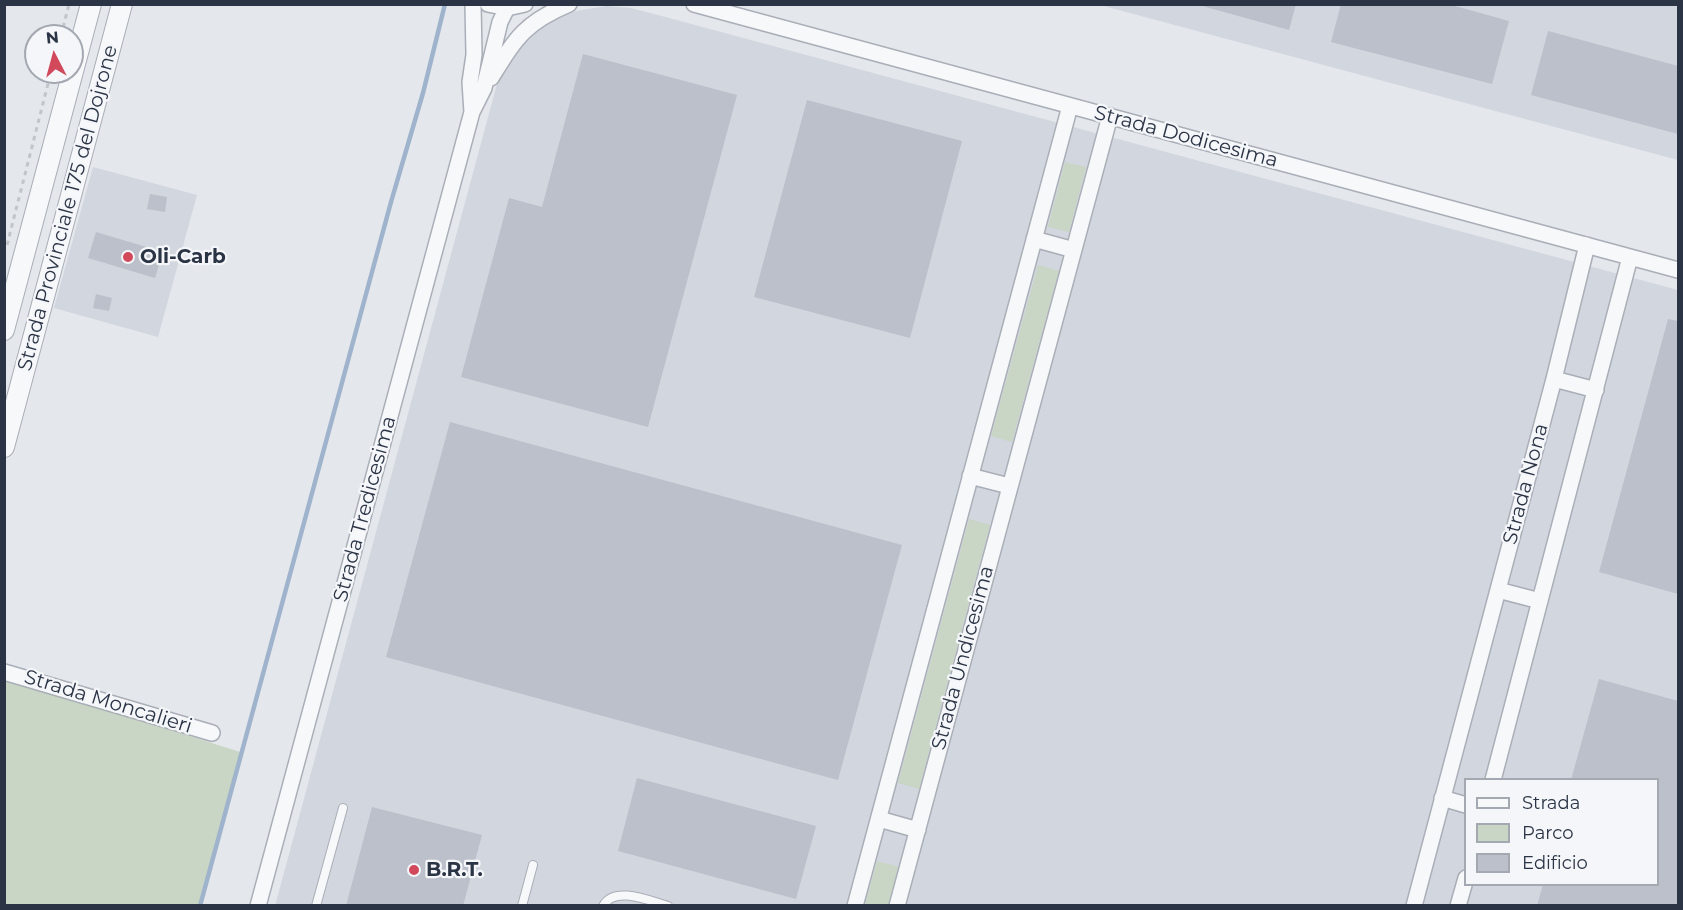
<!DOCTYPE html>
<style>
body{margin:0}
#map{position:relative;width:1683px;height:910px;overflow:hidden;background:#e4e7ec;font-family:Montserrat,sans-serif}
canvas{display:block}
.frame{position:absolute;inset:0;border:6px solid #2b3445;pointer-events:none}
.legend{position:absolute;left:1464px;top:778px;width:195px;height:108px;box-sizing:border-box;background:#f4f6f9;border:2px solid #a4a8b1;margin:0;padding:8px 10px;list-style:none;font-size:18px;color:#2b3445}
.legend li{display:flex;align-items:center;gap:12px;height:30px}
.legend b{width:30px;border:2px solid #a4a8b1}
.north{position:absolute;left:24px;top:24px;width:60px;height:60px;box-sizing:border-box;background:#f4f6f9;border:2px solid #a4a8b1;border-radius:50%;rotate:354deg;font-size:16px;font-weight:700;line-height:24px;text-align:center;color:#2b3445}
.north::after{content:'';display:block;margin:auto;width:21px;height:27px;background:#d1495b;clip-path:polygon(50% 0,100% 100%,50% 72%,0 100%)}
</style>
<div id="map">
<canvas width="1683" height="910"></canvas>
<div class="frame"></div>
<ul class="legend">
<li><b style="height:8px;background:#f7f8fa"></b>Strada</li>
<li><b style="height:16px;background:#c9d6c5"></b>Parco</li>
<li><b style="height:16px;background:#bbc0ca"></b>Edificio</li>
</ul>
<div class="north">N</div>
</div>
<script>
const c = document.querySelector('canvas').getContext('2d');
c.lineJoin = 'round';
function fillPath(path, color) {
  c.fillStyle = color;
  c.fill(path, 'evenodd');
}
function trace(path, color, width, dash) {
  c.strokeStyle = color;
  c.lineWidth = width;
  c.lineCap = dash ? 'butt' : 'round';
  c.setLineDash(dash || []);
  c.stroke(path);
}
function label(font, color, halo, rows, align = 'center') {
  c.font = font + ' Montserrat,sans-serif';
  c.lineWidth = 4.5;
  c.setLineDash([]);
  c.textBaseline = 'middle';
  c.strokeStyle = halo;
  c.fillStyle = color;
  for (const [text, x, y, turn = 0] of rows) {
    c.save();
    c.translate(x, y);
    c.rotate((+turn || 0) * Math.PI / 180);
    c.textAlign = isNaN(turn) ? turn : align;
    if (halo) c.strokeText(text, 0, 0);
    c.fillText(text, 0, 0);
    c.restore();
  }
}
const built = new Path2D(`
 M1100 5H1678V160Z
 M607 6 631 8 658 15 1678 290V905L275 906 497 84 504 66 530 33 563 13ZM1466 780H1658V884H1466Z
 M93 167 197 195 158 337 54 308Z`);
const green = new Path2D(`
 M1065 162 1086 167 1069 232 1048 227Z
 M1038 265 1059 271 1012 442 991 436Z
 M969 519 990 525 919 789 898 783Z
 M4 677 240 752 200 905H5Z
 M877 861 899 867 888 905H865Z`);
const stream = new Path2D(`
 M200 906 391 202 423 93 445 4`);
const building = new Path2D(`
 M1195 4H1296L1289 30Z
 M1341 4H1448L1509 21 1492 84 1331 42Z
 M1548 31 1678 66V134L1531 95Z
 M583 54 737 95 648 427 461 377 509 198 542 207Z
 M807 100 962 141 910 338 754 297Z
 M150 194 167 197 165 212 147 209Z
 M96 232 163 252 155 278 88 258Z
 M96 294 112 298 109 311 93 308Z
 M1668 319 1678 321V594L1599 572Z
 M450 422 902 545 838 780 386 657Z
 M1599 679 1678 701V906H1537L1543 884H1658V780H1571Z
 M637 778 816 826 796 899 618 851Z
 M372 807 482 835 463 906H346Z`);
const path = new Path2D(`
 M61 36 69 4
 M7 245 51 72`);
const service = new Path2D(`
 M316 906 343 808
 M522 906 533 865
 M603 906C614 885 650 901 668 906`);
const minor = new Path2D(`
 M488 4 507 8 525 4
 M694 4 1678 270
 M491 78C516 38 524 23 569 4
 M472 112 470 82 474 55 473 4
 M1034 239 1074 250
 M1554 379 1596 390
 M970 476 1009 486
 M1498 590 1540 601
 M4 672 212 733
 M1493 780 1630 257
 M1442 798 1466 805
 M879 819 918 830
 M258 906 472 112 484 88 500 22 507 8
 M855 906 1070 106
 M897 906 1110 116
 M1414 906 1554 379 1587 245
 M1458 906 1466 878`);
const tertiary = new Path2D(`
 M4 330 91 4
 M4 447 122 4`);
const markers = [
 [128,257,6,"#d1495b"],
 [414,870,6,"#d1495b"]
];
const streetNames = [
 ["Strada Dodicesima",1186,137,15],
 ["Strada Provinciale 175 del Dojrone",68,208,-75],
 ["Strada Nona",1526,484,-75],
 ["Strada Tredicesima",365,509,-75],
 ["Strada Undicesima",963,658,-75],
 ["Strada Moncalieri",108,702,17]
];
const poiNames = [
 ["Oli-Carb",140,257],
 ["B.R.T.",426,870]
];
fillPath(built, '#d2d6de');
fillPath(green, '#c9d6c5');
trace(stream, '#9fb4cc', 4.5);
fillPath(building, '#bbc0ca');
trace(service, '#a9aeb7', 10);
trace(minor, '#a9aeb7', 18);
trace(tertiary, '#a9aeb7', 22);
trace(path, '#c2c5cb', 3, [4.5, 4.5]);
trace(service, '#f7f8fa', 8);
trace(minor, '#f7f8fa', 15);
trace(tertiary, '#f7f8fa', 20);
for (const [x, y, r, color] of markers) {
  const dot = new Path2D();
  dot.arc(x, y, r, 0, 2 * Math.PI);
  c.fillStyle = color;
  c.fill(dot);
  trace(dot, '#f4f6f9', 2);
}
label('20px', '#2b3445', '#f4f6f9', streetNames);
label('bold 20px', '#2b3445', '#f4f6f9', poiNames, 'left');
</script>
